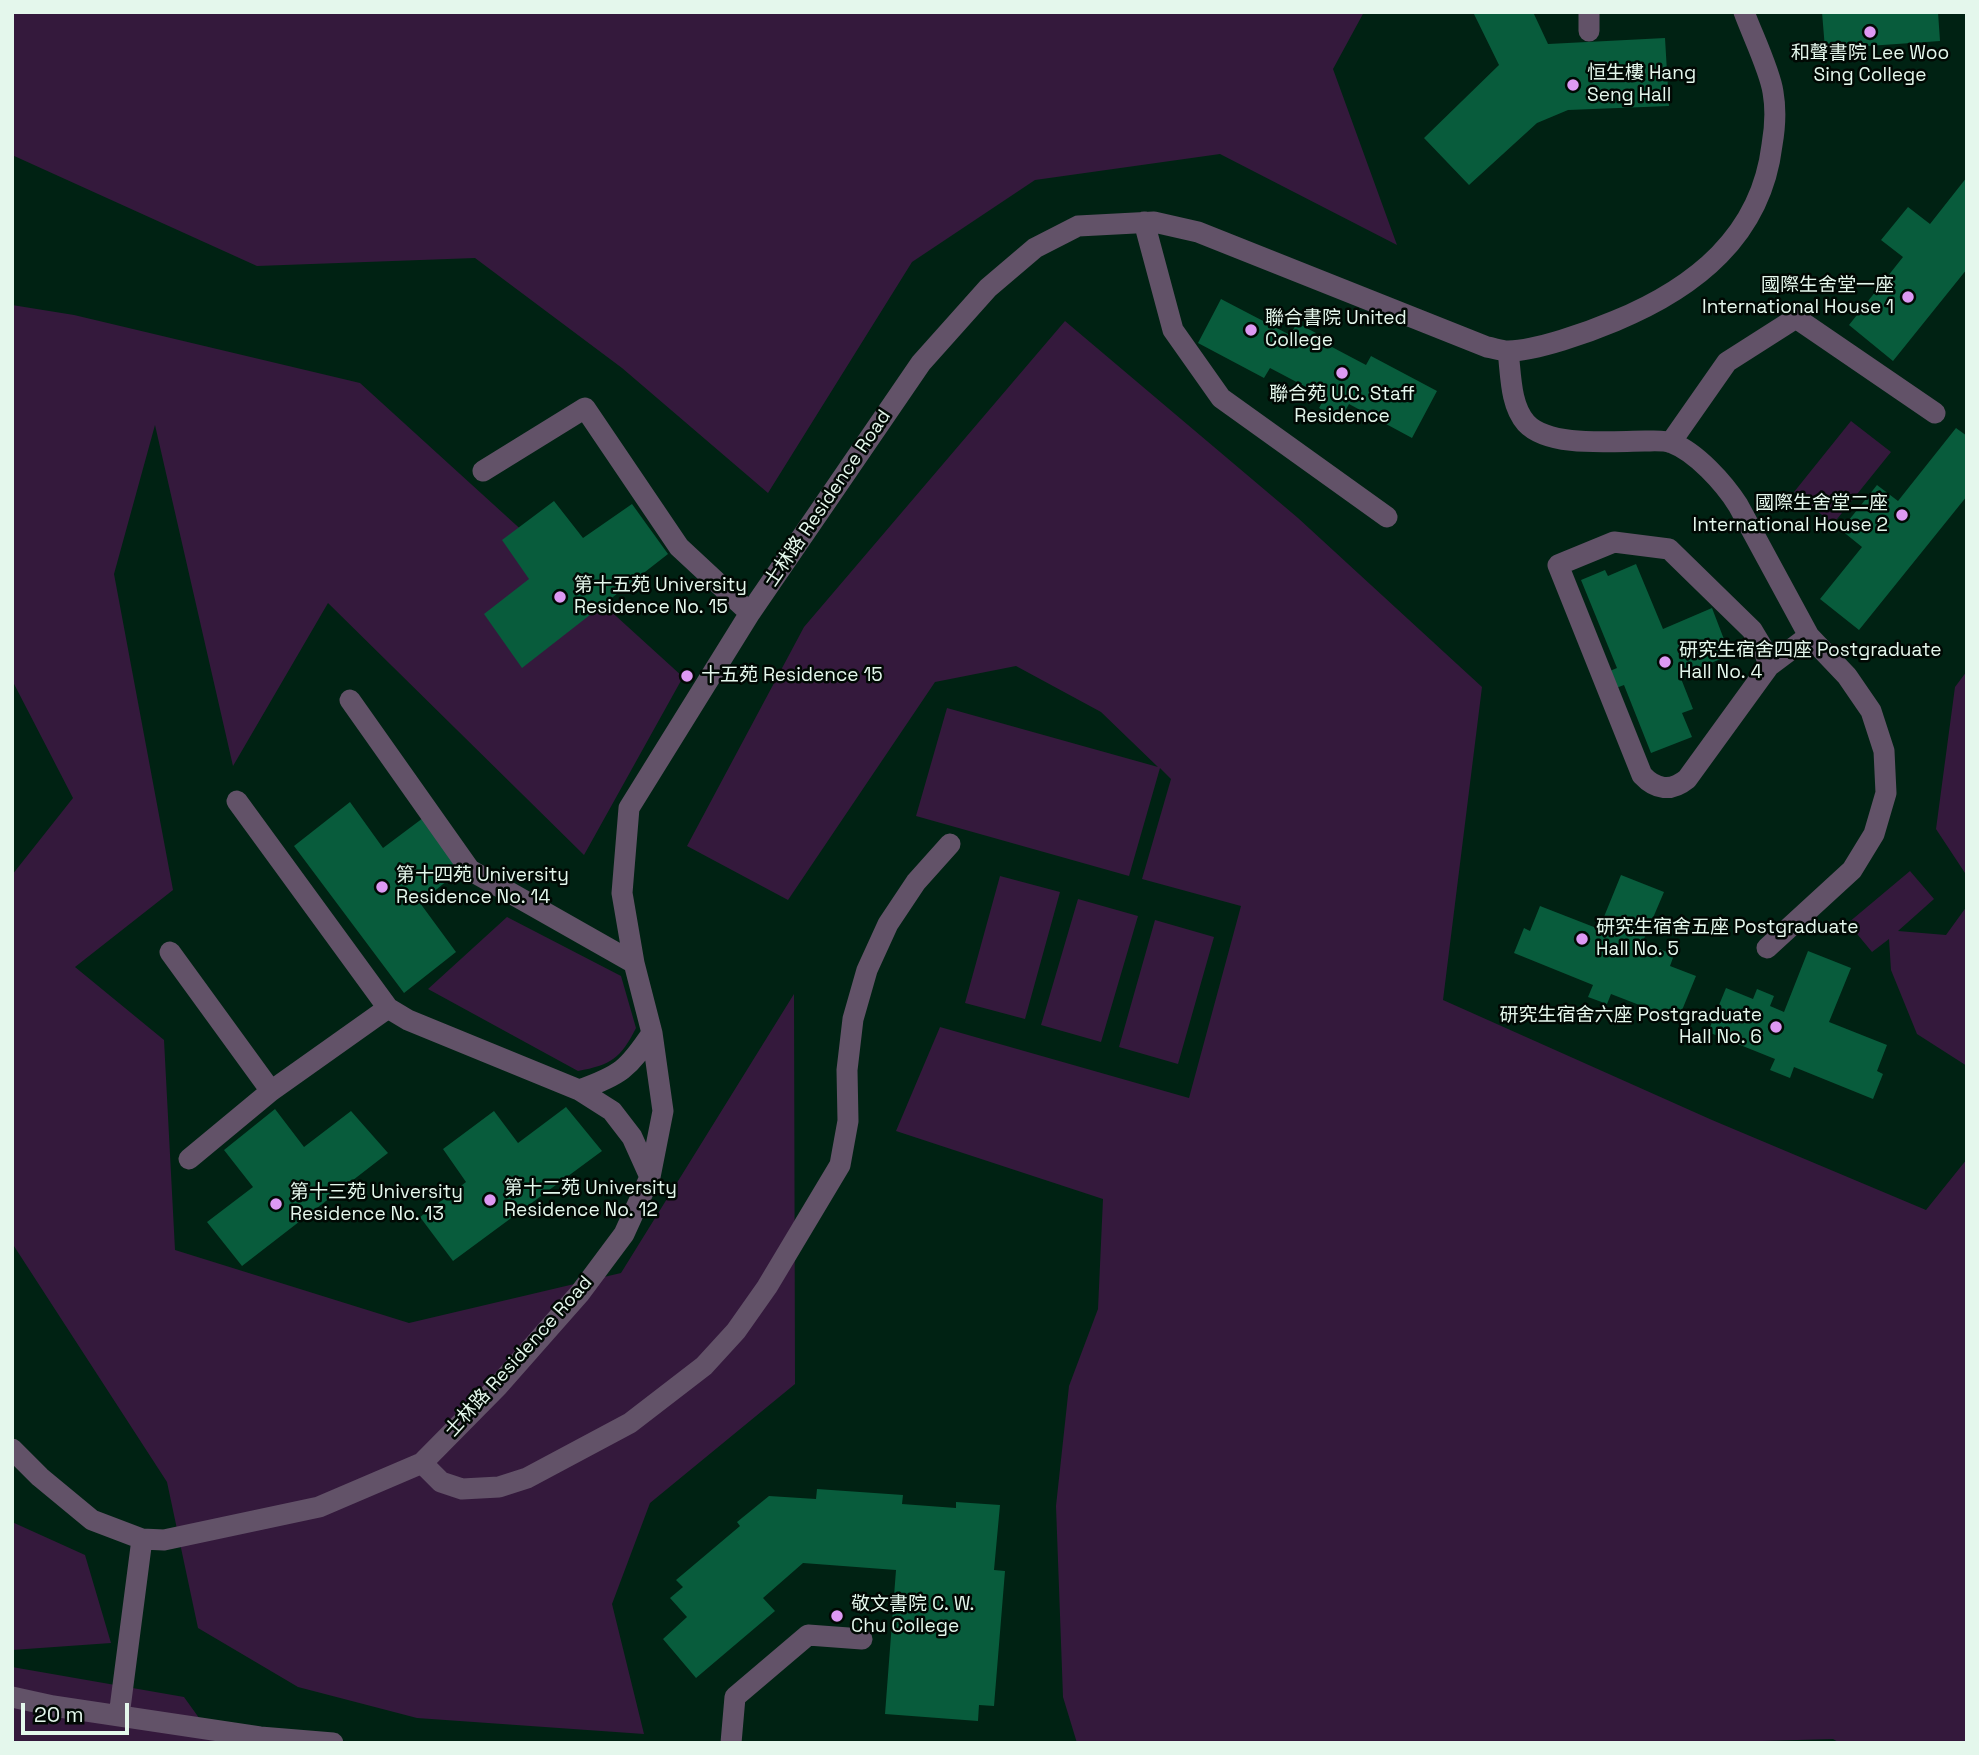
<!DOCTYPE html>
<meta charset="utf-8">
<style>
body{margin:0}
#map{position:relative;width:1979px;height:1755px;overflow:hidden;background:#002213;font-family:"Space Grotesk",sans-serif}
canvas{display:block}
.frame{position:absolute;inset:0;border:14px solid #e4f7ec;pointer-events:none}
.scale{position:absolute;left:21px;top:1703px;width:108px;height:32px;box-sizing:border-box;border:4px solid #e4f7ec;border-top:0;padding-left:9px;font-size:21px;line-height:24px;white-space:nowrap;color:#e4f7ec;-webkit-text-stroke:5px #010904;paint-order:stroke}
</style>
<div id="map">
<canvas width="1979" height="1755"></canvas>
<div class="frame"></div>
<div class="scale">20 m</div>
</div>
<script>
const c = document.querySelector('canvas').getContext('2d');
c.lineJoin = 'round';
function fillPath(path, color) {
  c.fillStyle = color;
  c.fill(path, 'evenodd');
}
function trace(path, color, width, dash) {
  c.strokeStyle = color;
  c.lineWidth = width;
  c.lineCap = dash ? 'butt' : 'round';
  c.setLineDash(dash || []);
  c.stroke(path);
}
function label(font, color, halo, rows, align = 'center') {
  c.font = font + ' "Space Grotesk","Noto Sans TC",sans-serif';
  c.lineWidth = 5;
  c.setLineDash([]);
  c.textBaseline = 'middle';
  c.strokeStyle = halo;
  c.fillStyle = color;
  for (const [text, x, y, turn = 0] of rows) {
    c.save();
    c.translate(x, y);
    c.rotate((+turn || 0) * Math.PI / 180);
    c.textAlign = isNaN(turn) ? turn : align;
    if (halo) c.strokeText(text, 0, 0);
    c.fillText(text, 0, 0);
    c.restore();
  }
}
const green = new Path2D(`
 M12 12H1364L1333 69 1397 245 1220 154 1035 180 912 262 768 493 622 368 475 258 257 266 12 155Z
 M12 305 74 315 360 383 683 677 584 855 328 603 233 766 155 425 114 574 173 890 75 967 164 1040 175 1250 409 1323 621 1273 794 994 795 1384 650 1503 612 1604 644 1734 417 1718 298 1687 198 1628 167 1482 12 1243V875L73 798 12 680Z
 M1065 321 1298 518 1482 687 1443 1000 1712 1120 1926 1210 1967 1159V1743H1840L1833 1739 1693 1743H1077L1063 1697 1056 1506 1069 1386 1098 1309 1103 1199 896 1131 940 1027 1189 1098 1241 906 1142 879 1171 779 1160 768 1129 876 916 816 947 708 1158 767 1101 712 1016 666 935 682 788 900 687 846 804 627Z
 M1851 421 1891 452 1833 524 1794 492Z
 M1967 671V876L1936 829 1955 687Z
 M1910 871 1934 899 1898 931 1946 935 1967 906V1066L1917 1034 1891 970 1889 939 1872 952 1848 923Z
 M1000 876 1060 892 1025 1019 965 1003Z
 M1078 899 1138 916 1101 1042 1041 1025Z
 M507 917 621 976 636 1028C621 1058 611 1065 578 1071L428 989Z
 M1155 920 1214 937 1178 1064 1119 1047Z
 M12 1522 85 1555 111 1643 12 1650Z
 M12 1667 184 1697 217 1743H12Z`);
const building = new Path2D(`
 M1473 12H1533L1548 44 1665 38 1669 106 1568 110 1537 123 1469 185 1424 138 1499 65Z
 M1822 12H1938L1940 41 1825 49Z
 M1967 177V269L1893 361 1849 325 1903 257 1881 240 1908 207 1930 224Z
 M1221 299 1290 335 1297 323 1316 333 1313 337 1366 365 1371 356 1437 391 1412 438 1349 404 1340 420 1319 408 1325 397 1270 368 1264 378 1198 343Z
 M1956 428 1967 436V496L1859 630 1820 599 1862 547 1841 530 1877 485 1898 501Z
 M554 501 583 538 632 504 668 554 522 668 484 614 529 579 502 540Z
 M1636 564 1663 629 1712 608 1730 655 1680 676 1693 709 1682 713 1692 737 1651 753 1624 685 1616 688 1610 671 1617 668 1581 580 1605 570 1608 576Z
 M350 802 383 848 423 818 459 871 420 903 456 952 404 993 294 846Z
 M1621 875 1664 892 1638 953 1652 958 1657 948 1674 955 1670 966 1696 976 1678 1020 1611 994 1607 1004 1588 997 1593 985 1514 953 1524 928 1530 931 1540 906 1599 929Z
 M1808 951 1851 968 1829 1022 1887 1045 1877 1071 1883 1074 1873 1099 1794 1067 1790 1078 1770 1070 1775 1059 1708 1032 1726 988 1753 999 1757 989 1774 996 1770 1006 1784 1012Z
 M566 1107 602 1151 453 1261 420 1217 466 1182 443 1149 494 1111 518 1143Z
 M275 1109 304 1147 351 1111 388 1153 242 1266 207 1222 253 1187 224 1150Z
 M817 1489 903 1495 902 1504 956 1508V1502L1000 1505 994 1570 1005 1571 994 1706 979 1705 978 1721 885 1714 896 1570 803 1563 763 1598 775 1611 696 1678 663 1639 687 1617 670 1598 683 1587 676 1580 740 1526 737 1522 769 1496 816 1499Z`);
const minor = new Path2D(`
 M1589 12V31
 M1144 222 1173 330 1221 398 1387 517
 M1508 351C1511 374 1510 405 1526 423 1549 448 1613 441 1645 441 1653 441 1665 440 1672 443 1696 452 1724 483 1738 505L1809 636 1847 676 1871 711 1884 751 1886 793 1874 834 1852 870 1767 948
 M1671 442 1727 362 1796 318 1935 413
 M483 471 585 408 679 547 750 613
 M1769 666 1687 779C1671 792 1656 790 1642 775L1558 565 1614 542 1669 549 1752 630 1764 650 1769 666 1809 636
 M350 700 470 870 634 963
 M237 801 388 1008 408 1020 579 1090 612 1111 632 1137 650 1177
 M170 952 271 1091
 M579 1090C621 1075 628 1069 652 1033
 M189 1159 271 1091 388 1008
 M12 1449 40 1477 92 1520 142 1539
 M422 1463 441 1482 462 1489 499 1487 527 1478 630 1423 704 1366 736 1331 767 1287 840 1165 848 1121 847 1070 853 1019 867 970 888 924 916 882 950 844
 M12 1697 53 1706 260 1737 333 1743
 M119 1716 142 1539 164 1540 319 1507 422 1463 498 1386 580 1293 624 1234 650 1177 663 1111 652 1033 634 963 622 893 629 808 750 613 921 363 988 288 1035 248 1078 226 1154 222 1198 232 1487 347C1494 348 1501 351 1508 351 1536 351 1589 332 1615 321 1695 288 1761 236 1772 145 1775 128 1776 109 1773 92 1770 71 1752 34 1744 12
 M731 1743 735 1697 808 1635 862 1639`);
const markers = [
 [1870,32,7,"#dd99f3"],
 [1573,85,7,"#dd99f3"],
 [1908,297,7,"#dd99f3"],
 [1251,330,7,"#dd99f3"],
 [1342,373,7,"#dd99f3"],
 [1902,515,7,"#dd99f3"],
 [560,597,7,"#dd99f3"],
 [1665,662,7,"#dd99f3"],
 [687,676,7,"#dd99f3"],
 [382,887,7,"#dd99f3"],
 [1582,939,7,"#dd99f3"],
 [1776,1027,7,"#dd99f3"],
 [490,1200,7,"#dd99f3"],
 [276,1204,7,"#dd99f3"],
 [837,1616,7,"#dd99f3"]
];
const poiNames = [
 ["和聲書院 Lee Woo",1870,54,"center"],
 ["Sing College",1870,76,"center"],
 ["恒生樓 Hang",1587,74],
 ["Seng Hall",1587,96],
 ["國際生舍堂一座",1894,286,"right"],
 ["International House 1",1894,308,"right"],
 ["聯合書院 United",1265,319],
 ["College",1265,341],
 ["聯合苑 U.C. Staff",1342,395,"center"],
 ["Residence",1342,417,"center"],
 ["國際生舍堂二座",1888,504,"right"],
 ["International House 2",1888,526,"right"],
 ["第十五苑 University",574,586],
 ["Residence No. 15",574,608],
 ["研究生宿舍四座 Postgraduate",1679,651],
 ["Hall No. 4",1679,673],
 ["十五苑 Residence 15",701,676],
 ["第十四苑 University",396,876],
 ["Residence No. 14",396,898],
 ["研究生宿舍五座 Postgraduate",1596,928],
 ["Hall No. 5",1596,950],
 ["研究生宿舍六座 Postgraduate",1762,1016,"right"],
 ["Hall No. 6",1762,1038,"right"],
 ["第十二苑 University",504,1189],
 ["Residence No. 12",504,1211],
 ["第十三苑 University",290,1193],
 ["Residence No. 13",290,1215],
 ["敬文書院 C. W.",851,1605],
 ["Chu College",851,1627]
];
const streetNames = [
 ["士林路 Residence Road",828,499,-56],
 ["士林路 Residence Road",519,1357,-48]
];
fillPath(green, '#34193c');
fillPath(building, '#085c3c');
trace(minor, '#625268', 21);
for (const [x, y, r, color] of markers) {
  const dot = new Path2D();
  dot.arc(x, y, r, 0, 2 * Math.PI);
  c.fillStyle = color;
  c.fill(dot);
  trace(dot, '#010904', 2.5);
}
label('19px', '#e4f7ec', '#010904', poiNames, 'left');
label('19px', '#e4f7ec', '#010904', streetNames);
</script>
